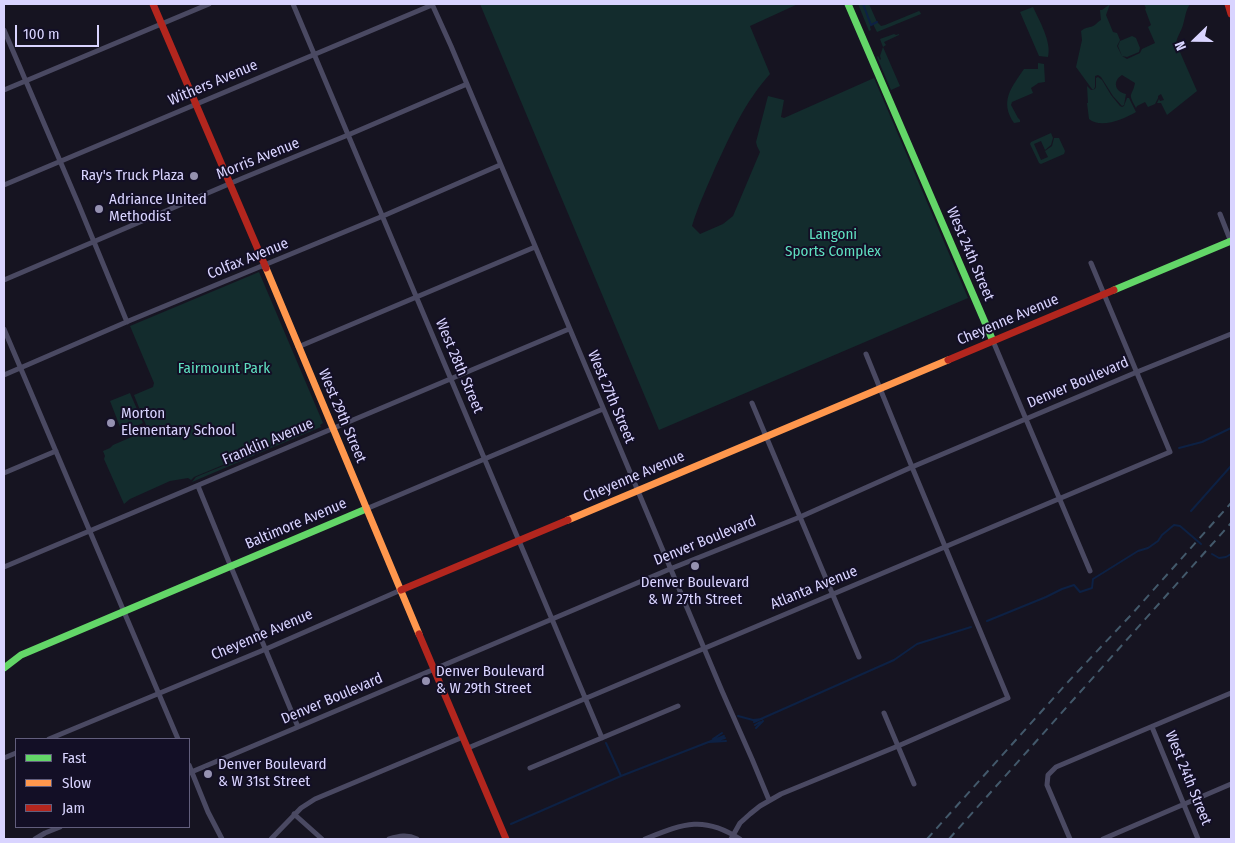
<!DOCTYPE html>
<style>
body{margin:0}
#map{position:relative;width:1235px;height:843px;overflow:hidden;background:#161421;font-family:"Fira Sans Condensed",sans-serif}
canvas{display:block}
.frame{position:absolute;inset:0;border:5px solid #d9d4ff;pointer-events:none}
.legend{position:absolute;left:15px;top:738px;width:175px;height:90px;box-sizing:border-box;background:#130f26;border:1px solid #625e7d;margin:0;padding:6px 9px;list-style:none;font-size:15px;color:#d9d4ff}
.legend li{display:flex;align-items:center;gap:10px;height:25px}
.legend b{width:25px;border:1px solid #625e7d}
.north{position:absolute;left:1170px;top:15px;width:50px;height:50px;-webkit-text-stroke:4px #130f26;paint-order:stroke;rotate:248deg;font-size:14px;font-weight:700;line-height:20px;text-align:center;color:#d9d4ff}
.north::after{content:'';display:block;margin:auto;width:18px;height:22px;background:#d9d4ff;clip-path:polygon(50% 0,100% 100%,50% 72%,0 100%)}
.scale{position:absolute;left:15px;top:25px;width:84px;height:22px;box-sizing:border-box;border:2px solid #d9d4ff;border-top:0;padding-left:6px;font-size:15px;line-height:18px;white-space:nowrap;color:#d9d4ff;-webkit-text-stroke:4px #130f26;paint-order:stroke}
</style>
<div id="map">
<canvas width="1235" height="843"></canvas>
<div class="frame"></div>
<ul class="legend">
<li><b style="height:6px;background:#63d668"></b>Fast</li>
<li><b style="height:6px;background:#ff974d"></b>Slow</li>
<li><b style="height:6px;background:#b3261e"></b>Jam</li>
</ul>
<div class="north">N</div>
<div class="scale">100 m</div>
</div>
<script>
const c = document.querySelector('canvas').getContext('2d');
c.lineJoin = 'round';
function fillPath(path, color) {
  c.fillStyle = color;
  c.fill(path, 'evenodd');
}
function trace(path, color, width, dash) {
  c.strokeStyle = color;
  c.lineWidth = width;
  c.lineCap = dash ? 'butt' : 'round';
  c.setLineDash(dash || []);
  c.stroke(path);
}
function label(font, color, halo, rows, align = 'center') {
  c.font = font + ' "Fira Sans Condensed",sans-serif';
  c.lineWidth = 4;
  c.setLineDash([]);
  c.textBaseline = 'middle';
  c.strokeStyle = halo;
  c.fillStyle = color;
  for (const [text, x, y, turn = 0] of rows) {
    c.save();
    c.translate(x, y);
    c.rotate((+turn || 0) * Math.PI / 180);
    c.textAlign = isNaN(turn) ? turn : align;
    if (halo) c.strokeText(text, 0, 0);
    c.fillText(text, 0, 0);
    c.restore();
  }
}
const green = new Path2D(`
 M480 4H798L750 26 770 74C744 103 731 134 715 168 707 187 698 206 692 226L700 234 723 224 733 216 760 152 757 146 756 142 768 96 784 100 781 117 784 118 874 78 968 298 659 430Z
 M858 4H869L877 22 881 26 885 25 919 11 920 12 921 14 877 32 873 24 871 25 870 27 871 30 869 31Z
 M1110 4 1106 15 1113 32 1117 33 1120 40 1117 46 1122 56 1127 59 1140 53 1142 49 1155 43 1148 27 1151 25 1145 9 1146 8 1144 4H1190C1185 11 1185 20 1182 28 1180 33 1177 37 1176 43L1197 91 1167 115 1161 103H1157L1159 99 1160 101 1164 100 1161 94 1158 96V98L1155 104 1148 107 1145 102 1137 106 1136 108C1127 91 1132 98 1135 83L1122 75C1112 81 1115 92 1126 94L1124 105 1122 106 1113 96 1101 77 1098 75 1095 76V87L1094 89H1092L1076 67 1082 40 1081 31C1086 27 1088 28 1093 26 1096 25 1097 22 1101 20L1100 10H1102Z
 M1033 7C1039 20 1052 42 1048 57L1039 56 1020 12Z
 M894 34 896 35 899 34V35L884 42 886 45 883 47 900 86 891 90 877 57 878 56 880 60 881 59 880 56 883 47 880 39Z
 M1132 36 1136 38 1140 48 1139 52 1127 57 1122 56 1118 46 1120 41Z
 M1038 63 1044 64 1045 82 1038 83 1037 84 1031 88 1033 93 1012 102 1011 105 1018 118 1020 120V122L1014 123C999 101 1012 87 1024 69H1038Z
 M1098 77 1102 80 1111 95 1120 106 1122 107 1124 106 1127 98H1129L1136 112C1124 119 1101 129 1089 119L1087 103H1088L1087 86 1091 90 1095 89 1096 87V78Z
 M1051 133 1053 138 1051 145 1045 150 1041 141 1034 144 1041 160 1048 157 1045 151 1052 146 1054 138H1059L1065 151 1064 154 1041 164 1039 163 1030 144 1031 142Z
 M259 272 323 423 320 425 321 427 257 454 256 452 288 438 194 477 191 480 188 478 170 481 130 499 124 504 104 459 105 456 103 451 110 448 113 445 148 430 134 395 153 387 154 383 130 326Z
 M130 393 143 423 122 432 110 401Z
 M255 453V455L192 482 196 477Z`);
const stream = new Path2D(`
 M863 4 871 25 877 22
 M1179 448 1202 442 1231 428
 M1191 511 1231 466
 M1212 554 1219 558 1226 557 1231 554
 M987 621 1046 597 1062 589 1074 585 1080 592 1092 588 1093 579 1138 551 1148 548 1158 541 1162 535 1174 525 1180 526 1201 544
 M738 716 753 720 762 719
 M754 722 894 660 917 644 971 627
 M755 725 760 722
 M756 728 763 721
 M713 739 722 733
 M714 741 725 738
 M709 742 726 741
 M606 743 621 776
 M511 824 621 776 724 736`);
const street = new Path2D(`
 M293 4 602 738
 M432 4 451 46 722 691 752 759 769 800
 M4 30 78 203 127 322
 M4 90 209 4
 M4 185 432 5
 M1220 214 1231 242
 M4 280 243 178 348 135 467 84
 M4 329 178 739
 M993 341 1090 571
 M298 347 535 247
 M4 375 131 320 383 216 500 165
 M752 403 859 657
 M4 473 56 451
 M198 486 231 567 298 727
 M366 509 603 409
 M4 567 569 329
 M884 713 914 784
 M1152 727 1198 839
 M49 739 266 649 401 590
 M468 748 1170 452 1091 263
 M4 758 16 753
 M189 765 208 812 222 839
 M530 768 678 706
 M189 773 298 727 670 569 800 517 912 467 1137 372 1231 334
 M294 814 322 839
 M35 839 45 833 60 827
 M271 839 301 808 315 799 463 737
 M389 839C399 836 407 834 417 839
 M645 839C683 824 703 815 740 839
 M731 839 740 823 750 814 760 806 781 794 898 746 1008 698 912 467 866 354
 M1070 839 1047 785 1048 775 1056 767 1231 693
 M1103 839 1231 784`);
const fast = new Path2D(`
 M848 4 993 341
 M1114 290 1231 241
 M4 668 21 655 366 509`);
const slow = new Path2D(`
 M266 268 419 634
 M568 520 948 360`);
const jam = new Path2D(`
 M153 4 266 268
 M1228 4 1231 14
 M948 360 1114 290
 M401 590 568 520
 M419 634 506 839`);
const rail = new Path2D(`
 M927 839 1067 683 1131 615 1231 503
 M949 839 1231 523`);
const markers = [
 [194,176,5,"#9591b1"],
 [99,209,5,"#9591b1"],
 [111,423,5,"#9591b1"],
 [695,566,5,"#9591b1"],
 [426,681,5,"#9591b1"],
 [208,774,5,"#9591b1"]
];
const streetNames = [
 ["Withers Avenue",213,83,-23],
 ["Morris Avenue",258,159,-22],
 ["West 24th Street",970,254,67],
 ["Colfax Avenue",248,259,-22],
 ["Cheyenne Avenue",1008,320,-23],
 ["West 28th Street",459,366,67],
 ["Denver Boulevard",1078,383,-23],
 ["West 27th Street",611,397,67],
 ["West 29th Street",342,416,67],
 ["Franklin Avenue",268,442,-23],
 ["Cheyenne Avenue",634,477,-23],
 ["Baltimore Avenue",296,524,-23],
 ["Denver Boulevard",705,541,-22],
 ["Atlanta Avenue",814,588,-22],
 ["Cheyenne Avenue",262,635,-23],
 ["Denver Boulevard",332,699,-23],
 ["West 24th Street",1188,778,68]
];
const poiNames = [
 ["Ray's Truck Plaza",184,176,"right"],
 ["Adriance United",109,200],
 ["Methodist",109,217],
 ["Morton",121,414],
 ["Elementary School",121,431],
 ["Denver Boulevard",695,583,"center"],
 ["& W 27th Street",695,600,"center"],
 ["Denver Boulevard",436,672],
 ["& W 29th Street",436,689],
 ["Denver Boulevard",218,765],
 ["& W 31st Street",218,782]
];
const parkNames = [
 ["Langoni",833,235],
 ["Sports Complex",833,252],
 ["Fairmount Park",224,369]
];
fillPath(green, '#132c2d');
trace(stream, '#0d2144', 2);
trace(street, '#4a4962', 5);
trace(fast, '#63d668', 7);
trace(slow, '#ff974d', 7);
trace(jam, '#b3261e', 7);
trace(rail, '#43596b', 2, [8, 6]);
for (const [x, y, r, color] of markers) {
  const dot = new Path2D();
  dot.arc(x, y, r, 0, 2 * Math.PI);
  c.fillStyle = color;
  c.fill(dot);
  trace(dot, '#130f26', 2);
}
label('15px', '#d9d4ff', '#130f26', streetNames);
label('15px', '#d9d4ff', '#130f26', poiNames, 'left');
label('15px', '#5fe0c0', '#130f26', parkNames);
</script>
